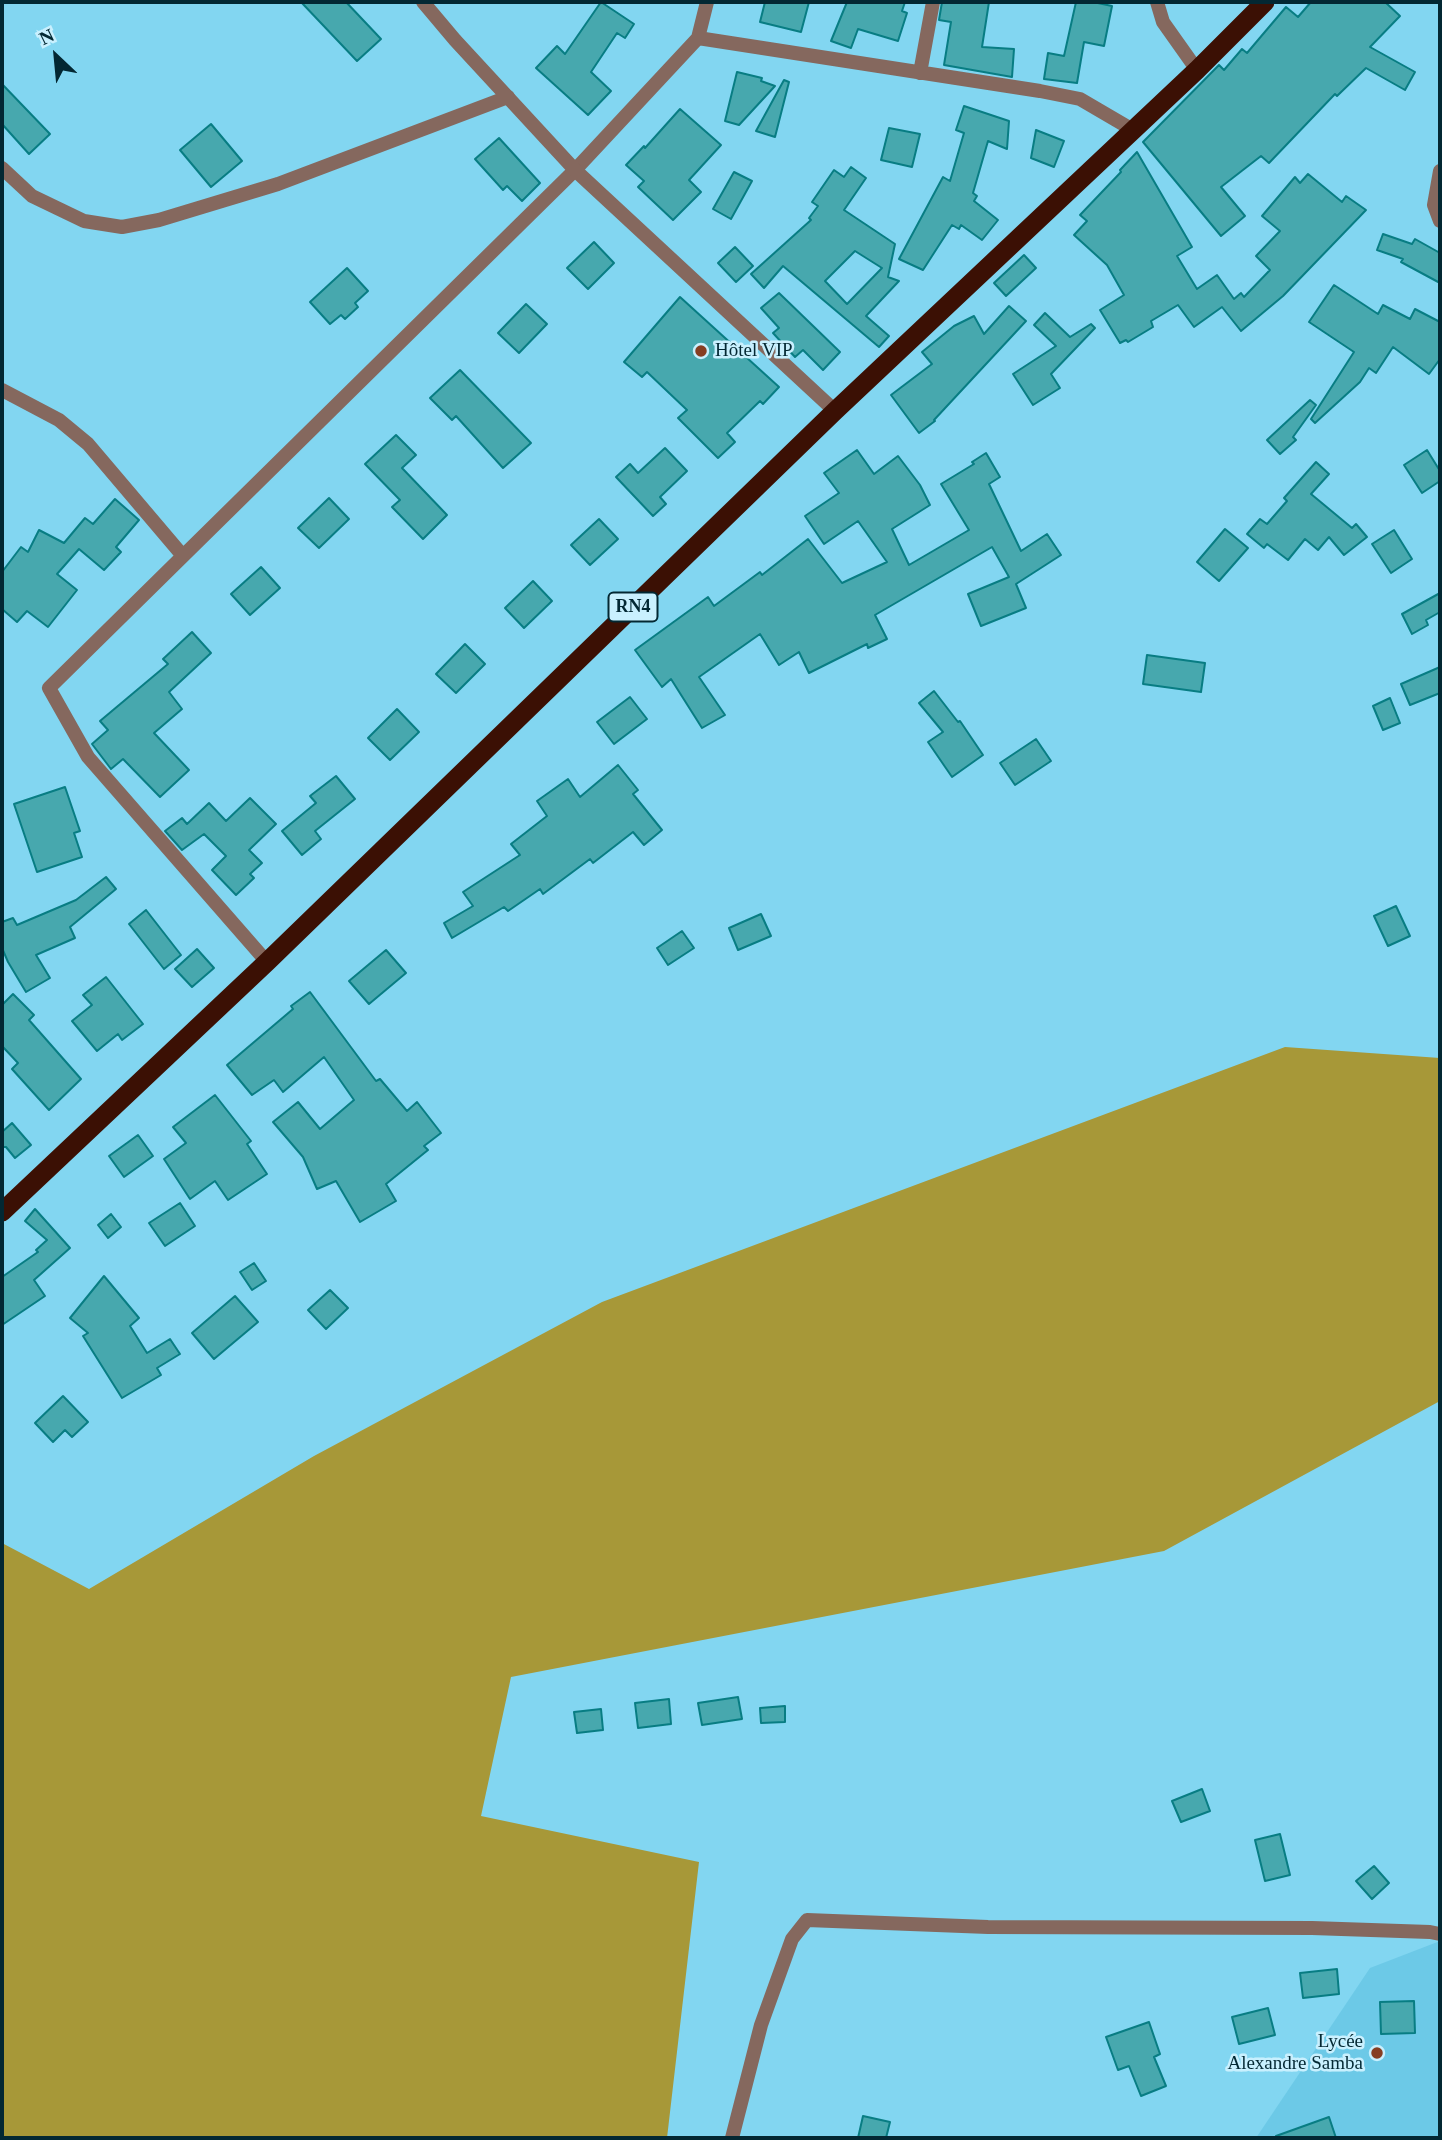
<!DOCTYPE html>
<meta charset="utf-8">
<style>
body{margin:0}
#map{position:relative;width:1442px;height:2140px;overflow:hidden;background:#82d6f1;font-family:Georgia,serif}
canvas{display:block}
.frame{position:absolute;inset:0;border:4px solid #032833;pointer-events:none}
.north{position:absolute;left:21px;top:21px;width:70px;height:70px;-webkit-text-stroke:5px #c9f0fe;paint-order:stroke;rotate:334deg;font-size:19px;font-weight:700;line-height:28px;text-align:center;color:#032833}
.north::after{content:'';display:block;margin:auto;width:24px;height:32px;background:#032833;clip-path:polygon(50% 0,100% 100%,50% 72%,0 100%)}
</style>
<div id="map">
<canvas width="1442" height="2140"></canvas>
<div class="frame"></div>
<div class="north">N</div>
</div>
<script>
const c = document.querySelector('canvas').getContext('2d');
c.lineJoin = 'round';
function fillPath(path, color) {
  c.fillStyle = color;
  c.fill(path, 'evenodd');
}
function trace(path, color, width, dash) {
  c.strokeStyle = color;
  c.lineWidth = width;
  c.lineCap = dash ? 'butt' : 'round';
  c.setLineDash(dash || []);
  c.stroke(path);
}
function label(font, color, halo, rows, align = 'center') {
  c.font = font + ' Georgia,serif';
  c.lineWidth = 5;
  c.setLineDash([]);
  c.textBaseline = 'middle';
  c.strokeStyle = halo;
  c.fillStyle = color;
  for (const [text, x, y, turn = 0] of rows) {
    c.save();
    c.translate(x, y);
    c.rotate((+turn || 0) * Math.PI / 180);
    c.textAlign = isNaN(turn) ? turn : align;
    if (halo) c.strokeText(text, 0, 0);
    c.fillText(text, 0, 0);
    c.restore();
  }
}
const built = new Path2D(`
 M1440 1941V2138H1256L1370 1968Z`);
const forest = new Path2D(`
 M1285 1047 1440 1058V1401L1164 1551 511 1677 481 1816 699 1862 667 2138H2V1543L89 1589 314 1456 602 1302Z`);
const building = new Path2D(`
 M301 2H346L381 39 357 61Z
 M601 2 634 24 625 38 617 33 591 72 611 91 588 115 536 68 557 46 565 54Z
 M765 2H809L801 32 760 22Z
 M847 2H905L902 11 907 13 898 41 858 29 851 48 831 41Z
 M942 2H989L982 47 1014 49 1012 77 944 65 951 22 939 20Z
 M1076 2H1093L1112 6 1104 46 1084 42 1077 83 1044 79 1048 53 1064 56Z
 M1311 2H1385L1400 16 1370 47 1415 72 1405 90 1366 68 1337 96 1335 94 1269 163 1261 156 1221 187 1245 216 1221 236 1143 142 1219 65 1224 70 1242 49 1247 53 1286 7 1298 17Z
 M737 72 762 78 761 81 775 86 739 125 725 121Z
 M784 80 789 82 775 137 756 131Z
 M2 84 50 134 29 154 2 124Z
 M964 106 1009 121 1007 149 988 141 973 193 977 196 974 201 998 220 982 240 961 225 959 229 952 225 923 270 899 259 943 177 950 181 964 133 956 130Z
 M680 109 721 145 689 180 701 192 673 220 638 187 644 181 626 165 644 146 645 148Z
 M211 124 242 161 211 187 180 150Z
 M889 128 920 134 912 167 881 160Z
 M1036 130 1064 141 1054 167 1031 158Z
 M499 138 540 183 522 201 507 186 503 190 475 159Z
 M1137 152 1192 247 1177 256 1197 289 1217 275 1234 299 1241 293 1244 297 1270 270 1256 256 1280 231 1262 216 1295 177 1300 183 1308 174 1342 202 1346 196 1366 210 1283 296 1241 331 1222 307 1194 327 1178 305 1151 321 1153 327 1128 342 1126 340 1120 343 1100 310 1124 295 1107 265 1074 235 1087 221 1080 215 1121 172 1120 170Z
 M851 167 866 178 844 210 895 244 888 277 899 281 866 316 889 336 879 347 783 266 764 288 751 274 811 220 809 218 818 206 812 202 834 170 844 177ZM855 251 882 268 847 304 825 281Z
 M734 172 752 181 731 219 713 209Z
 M1383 234 1412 244 1415 239 1440 253V283L1401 262 1403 259 1377 250Z
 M594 242 614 263 588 289 567 268Z
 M735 247 753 266 736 282 718 263Z
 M1024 255 1036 268 1006 296 994 283Z
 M347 268 368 291 355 303 358 307 345 319 341 315 330 324 310 302Z
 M1334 285 1378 314 1383 305 1410 319 1415 309 1440 322V359L1429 374 1393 347 1376 373 1369 368 1360 382 1315 423 1311 419 1354 352 1309 322Z
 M779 293 840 352 823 370 803 350 795 357 773 333 779 328 761 308Z
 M680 297 779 387 763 404 760 401 727 433 735 442 718 458 678 418 687 410 647 372 642 377 624 362Z
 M526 304 547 324 519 353 498 333Z
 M1009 306 1026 321 934 420 935 421 919 433 891 395 932 364 922 352 954 326 974 316 984 334Z
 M1045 313 1070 337 1091 324 1095 328 1051 374 1060 388 1033 405 1013 374 1056 346 1034 325Z
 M460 370 531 443 503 468 456 416 452 420 430 398Z
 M1310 400 1316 405 1293 437 1296 440 1280 454 1267 440Z
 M396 435 416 455 402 468 447 515 423 539 392 507 400 500 365 464Z
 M665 448 687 471 660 497 666 504 653 516 616 477 630 464 638 473Z
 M857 450 874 474 898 456 920 485 930 505 892 529 909 565 969 530 941 484 974 464 972 462 986 453 1000 477 989 484 1021 551 1047 534 1061 555 1016 584 1026 608 981 626 968 594 1009 577 992 547 875 615 887 639 868 648 867 644 809 673 799 652 779 665 760 634 699 677 725 715 702 728 671 679 662 687 635 650 708 597 714 606 760 572 762 575 808 539 842 583 887 562 858 521 824 544 805 516 839 493 824 473Z
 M1427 450 1440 471V481L1422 493 1404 465Z
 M1316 462 1329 474 1311 494 1352 528 1356 524 1367 537 1344 555 1329 537 1318 550 1305 539 1288 560 1267 544 1264 548 1247 534 1260 519 1267 524 1287 501 1284 498Z
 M329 498 349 519 319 548 298 528Z
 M115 499 139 520 116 547 121 552 104 570 79 549 57 574 77 590 48 627 27 611 17 622 2 609V572L21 547 28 552 39 530 64 543 85 518 93 524Z
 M599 519 618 539 590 565 571 545Z
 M1225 529 1248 548 1219 581 1197 562Z
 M1394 530 1412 559 1391 573 1372 544Z
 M261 567 280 588 250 615 231 594Z
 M533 581 552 601 524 628 505 608Z
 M1440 593V612L1426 620 1428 625 1412 634 1402 614Z
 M192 632 211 653 169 692 182 709 154 733 189 770 160 797 123 759 111 769 92 744 108 730 100 721 168 664 163 659Z
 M465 644 485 664 456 693 436 674Z
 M1147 655 1205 663 1201 692 1143 684Z
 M1440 667V693L1410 705 1401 684Z
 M934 691 958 722 960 721 983 755 952 777 928 742 943 732 919 703Z
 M630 697 647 719 614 744 597 722Z
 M1390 698 1400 723 1383 730 1373 706Z
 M397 709 419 732 390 760 368 738Z
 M1036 739 1051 761 1015 785 1000 763Z
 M618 765 638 790 633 794 662 830 644 845 633 832 593 863 590 859 543 894 540 889 508 911 504 907 452 938 444 923 473 906 463 892 520 855 511 844 547 816 537 801 568 779 580 797Z
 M336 776 355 799 315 831 321 839 302 855 282 831 316 803 310 796Z
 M65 787 80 831 74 833 82 857 37 872 14 804Z
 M250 798 276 824 249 850 262 863 250 874 254 878 236 895 212 870 226 856 204 834 182 850 165 831 182 818 187 824 209 803 226 821Z
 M106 877 116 889 70 927 75 938 36 955 50 978 26 992 8 962 2 948V922L13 918 17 925 76 900Z
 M1396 906 1410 936 1388 946 1374 916Z
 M146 910 181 955 164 969 129 924Z
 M761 914 771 936 738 950 729 928Z
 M682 931 694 948 668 965 657 948Z
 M197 949 214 968 192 987 175 969Z
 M386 950 406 973 369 1004 349 981Z
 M106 977 143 1024 122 1040 118 1034 97 1051 72 1021 92 1005 83 995Z
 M310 992 376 1081 380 1079 407 1111 417 1102 441 1133 424 1146 428 1150 386 1184 396 1201 360 1222 336 1181 317 1189 303 1157 273 1122 298 1102 320 1129 354 1100 324 1057 283 1092 274 1080 252 1095 227 1065 293 1009 291 1006Z
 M13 994 34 1015 29 1020 81 1079 49 1110 12 1069 18 1063 2 1046V1005Z
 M215 1095 251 1141 247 1144 267 1174 228 1200 215 1181 190 1199 164 1159 186 1143 173 1127Z
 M12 1123 31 1145 15 1158 6 1147H2V1132Z
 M138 1135 153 1156 124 1177 109 1156Z
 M180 1203 195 1226 165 1246 149 1223Z
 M35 1209 70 1248 34 1280 45 1296 2 1325V1277L38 1252 36 1250 47 1240 25 1221Z
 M111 1214 121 1227 108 1238 98 1225Z
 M254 1263 266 1281 252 1290 240 1272Z
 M104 1276 139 1318 130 1326 147 1353 170 1339 180 1354 157 1368 161 1375 122 1398 83 1336 88 1333 70 1318Z
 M330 1290 348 1308 326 1329 308 1310Z
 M235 1296 258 1322 214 1359 192 1333Z
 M63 1396 88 1422 72 1437 65 1430 53 1442 35 1423Z
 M738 1697 742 1719 702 1725 698 1703Z
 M669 1699 671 1724 638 1728 635 1703Z
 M785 1706V1722L761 1723 760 1708Z
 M601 1709 603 1730 577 1733 574 1712Z
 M1202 1789 1210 1811 1181 1822 1172 1801Z
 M1280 1834 1290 1875 1265 1881 1255 1840Z
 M1374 1866 1389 1883 1372 1899 1356 1881Z
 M1337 1969 1339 1994 1303 1998 1300 1973Z
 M1414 2001 1415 2033 1381 2034 1380 2002Z
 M1268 2008 1275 2035 1239 2044 1232 2017Z
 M1149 2022 1160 2054 1154 2057 1166 2086 1141 2096 1129 2066 1118 2070 1106 2037Z
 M863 2116 890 2122 886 2138H858Z
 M1329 2117 1336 2138H1276V2136Z`);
const minor = new Path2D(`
 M1157 2 1163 22 1197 70
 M698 38 1040 91 1080 99 1133 130
 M920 73 933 2
 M2 168 32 196 84 221 122 227 159 220 278 184 508 97
 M1440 171 1434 205 1440 221
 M2 390 59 420 88 444 183 556
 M267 962 88 757 49 688 575 170 698 38 707 2
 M732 2138 761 2025 792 1939 807 1920 988 1927 1312 1928 1430 1932 1440 1934`);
const tertiary = new Path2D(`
 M423 2 455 40 575 170 835 411`);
const trunk = new Path2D(`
 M2 1212 267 962 835 411 1197 70 1265 2`);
const markers = [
 [701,351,7,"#863e22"],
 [1377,2053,7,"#863e22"]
];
const shields = [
 [633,607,49]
];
const shieldNames = [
 ["RN4",633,607]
];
const poiNames = [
 ["Hôtel VIP",715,351],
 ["Lycée",1363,2042,"right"],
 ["Alexandre Samba",1363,2064,"right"]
];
fillPath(built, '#6cc9e7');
fillPath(forest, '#a79838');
fillPath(building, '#47a8ae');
trace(building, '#087d83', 2);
trace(minor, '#85685e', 14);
trace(tertiary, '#85685e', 14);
trace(trunk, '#3b1004', 19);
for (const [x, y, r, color] of markers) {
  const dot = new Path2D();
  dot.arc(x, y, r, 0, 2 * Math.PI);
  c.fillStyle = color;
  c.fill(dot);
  trace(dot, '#c9f0fe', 2.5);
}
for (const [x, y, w] of shields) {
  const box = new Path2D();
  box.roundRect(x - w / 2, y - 14.5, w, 29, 5);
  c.fillStyle = '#c9f0fe';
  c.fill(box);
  trace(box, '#032833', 2);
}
label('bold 18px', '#032833', null, shieldNames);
label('19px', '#032833', '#c9f0fe', poiNames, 'left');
</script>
